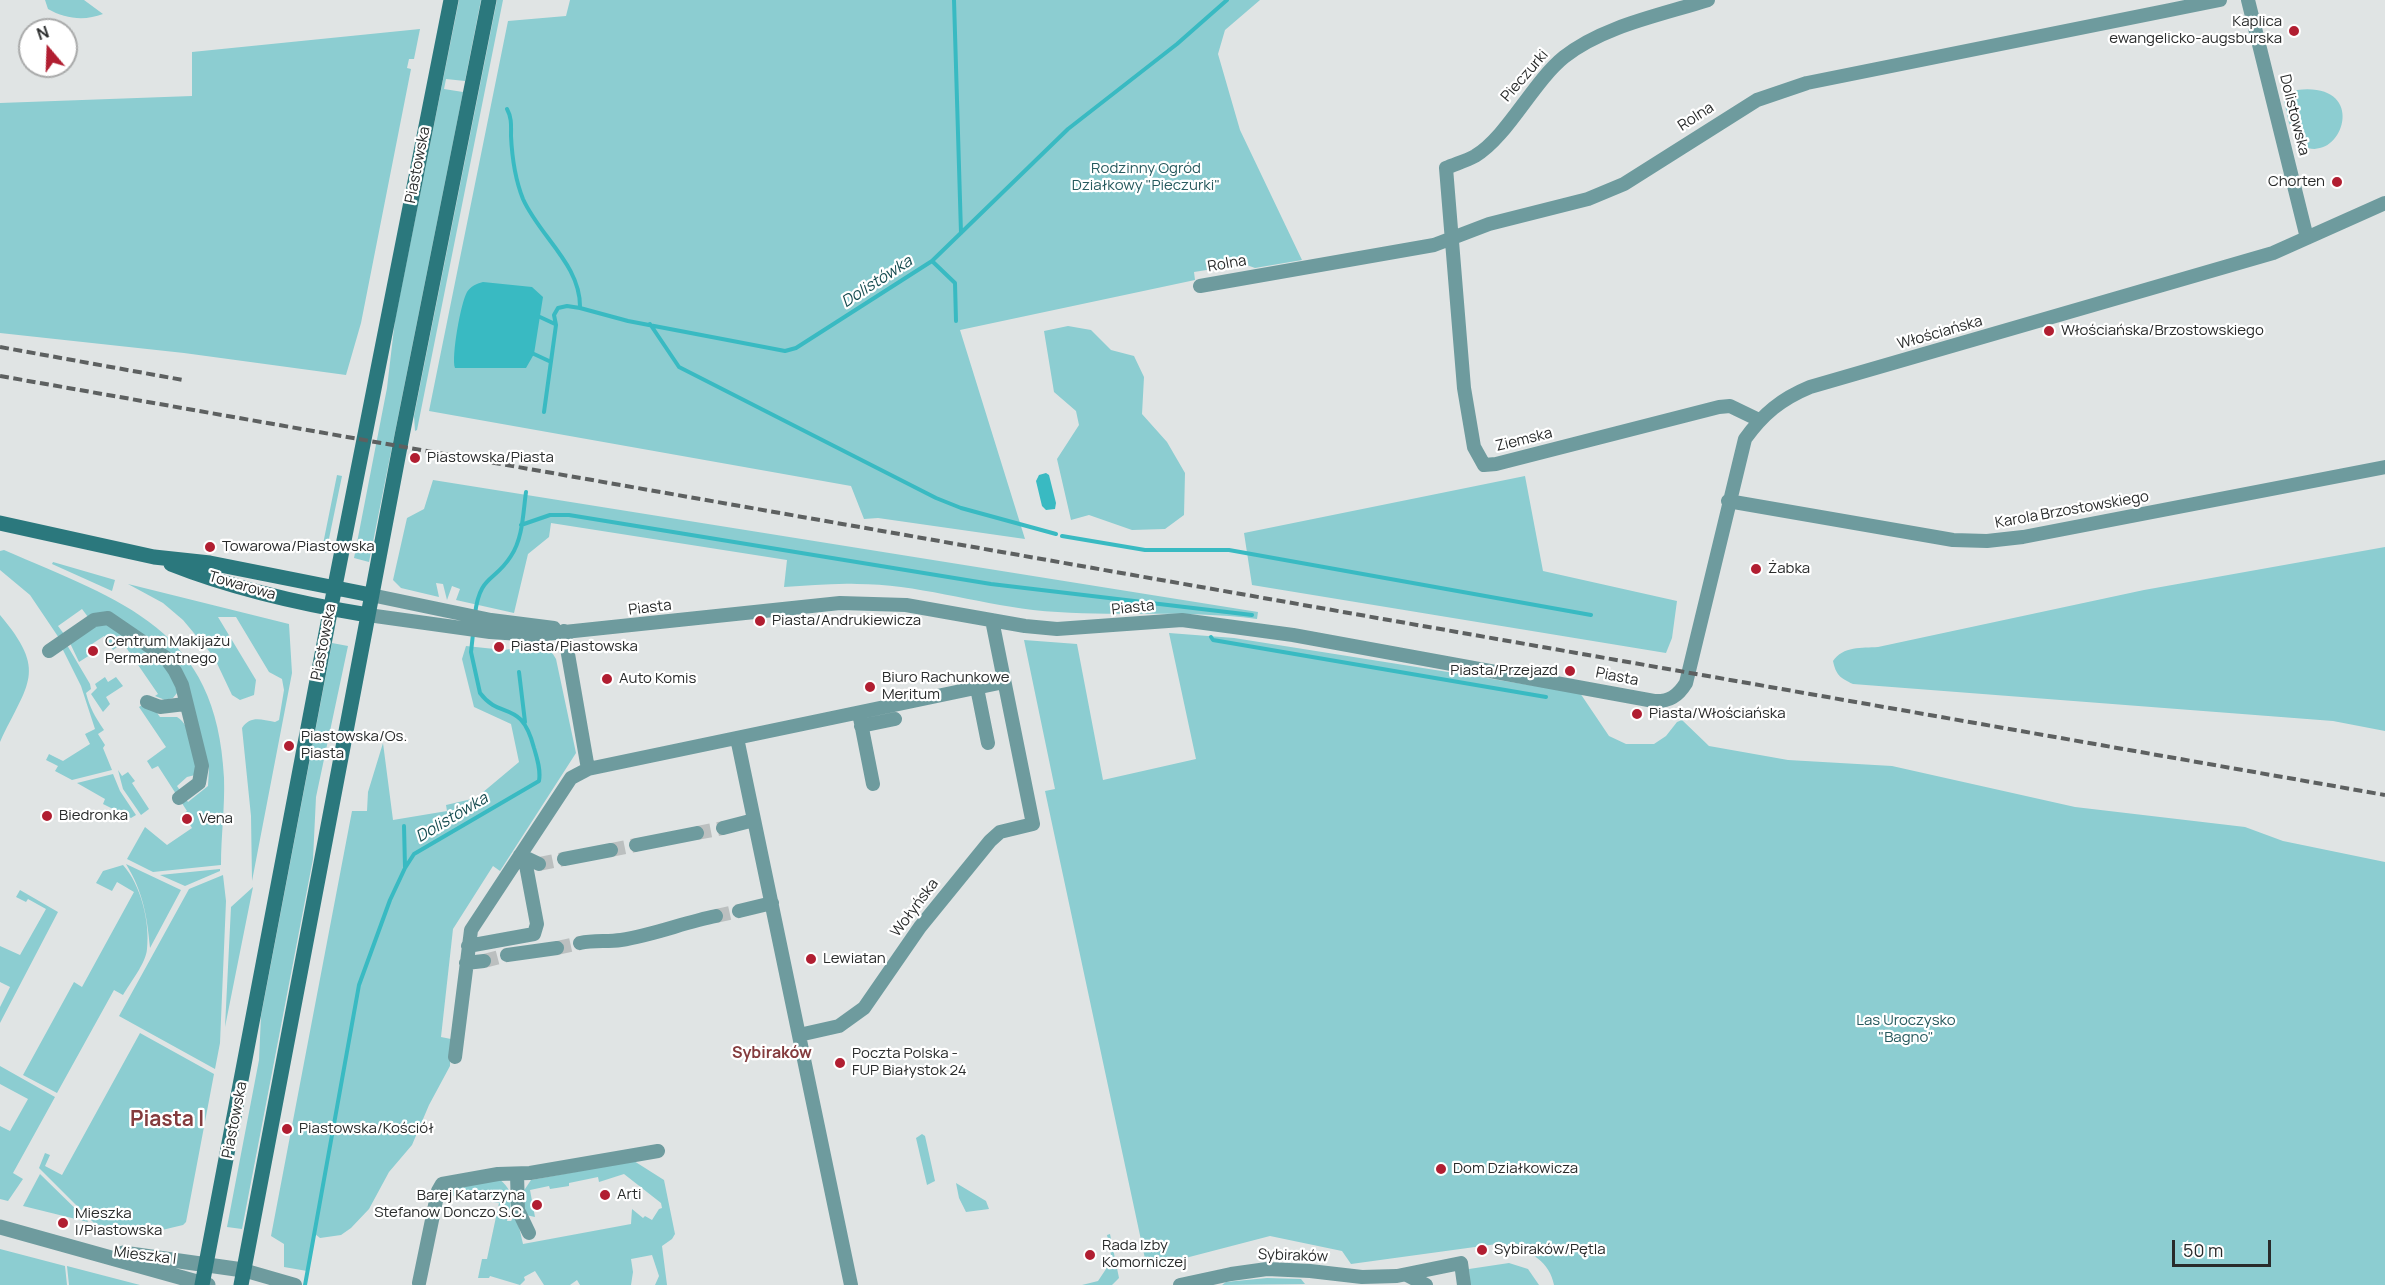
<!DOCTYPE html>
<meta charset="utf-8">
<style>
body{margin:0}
#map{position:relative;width:2385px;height:1285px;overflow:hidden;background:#e0e4e4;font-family:Manrope,sans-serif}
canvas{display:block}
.north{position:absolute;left:18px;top:18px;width:60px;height:60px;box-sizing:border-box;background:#fff;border:2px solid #a9aaaa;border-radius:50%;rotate:341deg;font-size:16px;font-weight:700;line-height:24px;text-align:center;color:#292b2b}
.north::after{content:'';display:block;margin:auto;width:21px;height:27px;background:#b11e31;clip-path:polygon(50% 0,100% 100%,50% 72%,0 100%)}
.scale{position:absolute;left:2172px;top:1240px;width:99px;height:27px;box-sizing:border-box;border:3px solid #292b2b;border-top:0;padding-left:8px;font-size:18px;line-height:21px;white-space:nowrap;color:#292b2b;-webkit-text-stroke:4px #fff;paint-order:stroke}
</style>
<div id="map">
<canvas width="2385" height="1285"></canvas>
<div class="north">N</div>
<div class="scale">50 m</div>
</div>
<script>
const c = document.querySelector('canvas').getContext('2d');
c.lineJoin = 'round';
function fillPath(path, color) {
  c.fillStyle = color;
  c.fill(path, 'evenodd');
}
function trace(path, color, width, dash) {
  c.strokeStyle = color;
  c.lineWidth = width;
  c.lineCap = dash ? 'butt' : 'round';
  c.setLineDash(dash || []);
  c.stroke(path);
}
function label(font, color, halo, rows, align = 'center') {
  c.font = font + ' Manrope,sans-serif';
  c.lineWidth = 4.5;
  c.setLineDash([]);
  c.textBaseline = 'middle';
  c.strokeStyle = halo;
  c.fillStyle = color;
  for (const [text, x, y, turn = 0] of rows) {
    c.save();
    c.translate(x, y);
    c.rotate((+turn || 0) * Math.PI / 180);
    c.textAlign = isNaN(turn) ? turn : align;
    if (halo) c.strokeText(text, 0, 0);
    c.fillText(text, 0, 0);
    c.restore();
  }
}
const green = new Path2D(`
 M45 0H84L103 14C85 21 65 19 48 9Z
 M459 0H481L465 81 446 79 444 89 463 92 369 562 354 558 387 388 395 320Z
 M497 0H503L417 430 415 431 414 416Z
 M570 0H1260L1225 30 1218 54 1240 130 1302 260 1255 268 1244 264 1194 272 1195 280 960 330 1025 539 878 518 864 519 851 486 429 411 508 21 566 16Z
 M420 29 414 59H409L407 68 411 69 361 323 346 375 184 353 0 333V103L192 96V52Z
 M2297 90C2372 81 2341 168 2301 145L2289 123 2284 101Z
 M1068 326 1091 330 1111 350 1134 356 1144 377 1142 414 1167 442 1185 473 1184 515 1165 529 1132 530 1089 515 1071 520 1057 459 1079 425 1076 411 1054 392 1044 331Z
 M337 475 342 476 326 553 322 549Z
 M1525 476 1543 571 1677 601 1672 638 1666 653 1252 585 1244 533Z
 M433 480 1258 612 1257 619C1183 609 1107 618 1033 610 974 603 916 584 857 584 832 583 808 586 784 587L787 560 551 523 549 537 528 554 514 613 456 600 460 589 452 586 447 600 443 584 436 583 439 597 401 588 393 580 407 518 424 509Z
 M2385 547V731L2333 721 1853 684C1840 678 1836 675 1833 661 1843 646 1862 648 1878 647L2144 590Z
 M4 550C123 602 217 628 224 778 225 807 221 836 221 865L153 872 127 859 145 827 167 845 192 828 183 814 187 811 158 766 152 769 147 761 166 747 139 707 142 705 152 706 160 717H177C191 724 199 762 195 775L187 777 177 786 188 802 208 786 209 768 185 678 106 612 88 617 82 609 58 626 64 634 59 638 30 595 0 570V551Z
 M53 562 115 580 112 591 52 564Z
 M128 584 289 624 292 673 252 881 251 816 242 728C251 715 261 720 275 722L279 720 284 690 282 679 269 672 236 617H218L256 680 254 695 240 700 232 695 214 657 183 620 163 603Z
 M0 615C48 672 28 682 0 742Z
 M103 622C124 637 179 665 177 693L173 698 165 700 155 696 158 694 123 643 113 650 104 636 86 648 90 655 79 662 70 643 96 624Z
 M1169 633 1234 638 1580 693 1609 736 1626 744H1654L1666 736 1677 722 1682 720 1709 746 1788 760 1892 766 2075 807 2245 827 2283 841 2385 862V1285H1554C1550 1262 1528 1247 1505 1249L1504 1243 1351 1264 1342 1251 1270 1236 1147 1268 1045 791 1055 789 1024 640 1077 644 1103 780 1196 759Z
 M332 643 348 646 316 797 313 859 242 1229 227 1227 259 1060 261 1016Z
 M543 644 548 646 556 659 576 753 500 871 493 866 453 929 441 1037 451 1039 450 1066 429 1105 412 1145 389 1172 369 1209 351 1228 341 1235 320 1238 315 1234 307 1271 284 1267V1244L271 1236 352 811H367L368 792 383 743 393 820 447 811 446 805 476 798 519 762 511 724 474 707 462 659 466 646 504 650Z
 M67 645 90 684 91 689 86 693C90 708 94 715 104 730L98 734 105 745 103 748 112 770 72 780 55 771 58 766 46 760 49 754 63 761 90 744 85 734 95 729 81 686 62 648Z
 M105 677 108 682 116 677 123 686 106 697 110 704 103 712 91 694 97 688 95 684Z
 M118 770 122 776 128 772 135 781 132 783 149 809 141 815 123 789Z
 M113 774 120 791 136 815 131 818 103 804 105 799 77 783Z
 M126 864 181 890 150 948C147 915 143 892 126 864Z
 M123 865C141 885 150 922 147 949 146 963 130 983 123 995L114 990 57 1093 23 1075 74 982 82 987 134 892 117 882 112 891 96 883 103 871Z
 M220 869V871L185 886 160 875Z
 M223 875 226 901 220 1043 215 1069 119 1016 189 889Z
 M253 887 225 1027 231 907Z
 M20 890 58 912 0 1023V1007L10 987 0 982V946L20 955 46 909 28 899 26 902 16 897Z
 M140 1033 214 1074 186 1222 183 1225 141 1235 95 1224 39 1168 45 1153 50 1155 45 1166 62 1175Z
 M0 1066 55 1097 13 1173 23 1179 8 1201 0 1199V1126L10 1131 28 1099 0 1084Z
 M922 1134 925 1136 935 1181 927 1185 916 1138Z
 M634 1161 664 1180 675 1234 672 1239 662 1246 667 1285H655L659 1276 652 1255 631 1259 633 1272 631 1285H580L577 1280 570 1285H544L535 1271 524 1277 525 1280 520 1285 490 1276 489 1278H478L482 1259H487L499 1203 441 1194 444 1189 497 1177C516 1193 512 1198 507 1221H511L516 1214 523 1244 631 1224 632 1209 643 1218 645 1216 652 1220 659 1209 662 1208 661 1203 624 1174 599 1182 598 1177 569 1183V1186L550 1189 549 1186 530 1190 535 1217 526 1215 523 1192 531 1180Z
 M40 1174 87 1220 88 1222 23 1206Z
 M956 1183 986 1201 989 1209 966 1212 959 1198Z
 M1110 1234 1119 1278 1112 1285H1082L1098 1281 1112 1260 1107 1235Z
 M0 1249 65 1266 67 1285H0Z
 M1509 1263 1528 1269 1539 1285H1470L1469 1269Z
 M67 1266 140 1285H69Z
 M1267 1278 1301 1279 1305 1284 1222 1285 1226 1282Z`);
const water = new Path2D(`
 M483 282 532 287 543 297 534 354 526 368H455C451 357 461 302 467 292 471 286 476 284 483 282Z
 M1046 473 1049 475 1056 503 1055 509 1046 510 1042 506 1036 481 1039 475Z`);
const stream = new Path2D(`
 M954 0 961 233
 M507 109C512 118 511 126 511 136 512 157 515 179 523 199 540 237 581 265 580 308
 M932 261 955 283 956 321
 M540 317 555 324
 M650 324 679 367 936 498 961 508 1056 534
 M534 354 549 361
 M544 412 556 325 554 315 558 308 567 306 580 308 628 321 785 351 796 348 932 261 1068 129 1177 44 1227 0
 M521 525 550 515H569L991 584 1252 615
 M1062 536 1145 550H1229L1591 615
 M475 614C480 574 494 583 511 556 523 538 523 513 526 492
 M1211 637 1213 640 1546 697
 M519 672 525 722
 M404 826 405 867
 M305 1285 359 985 390 900 405 868 414 854 539 781C541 770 537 758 534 748 521 698 501 721 480 693L471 652 473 634`);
const minorTunnel = new Path2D(`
 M697 833 723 828
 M611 850 636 845
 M539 864 564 859
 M716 916 739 911
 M557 948 580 943
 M484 961 507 955`);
const minor = new Path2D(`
 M1708 0C1661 15 1603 26 1564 57 1533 82 1507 137 1475 156 1466 161 1455 164 1446 168L1464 388 1474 447 1484 465 1496 464 1719 407 1730 406 1759 420
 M2248 0 2307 238
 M1200 286 1434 245 1489 224 1588 199 1624 184 1757 100 1807 83 2220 0
 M1728 501 1953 540 1987 541 2023 537 2385 467
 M371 595 491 620 554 628
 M368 615 490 632 536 635 840 603 906 605 1025 626 1057 629 1182 620 1293 635 1654 701C1669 702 1678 696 1686 683L1745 439C1763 414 1781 399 1810 387L2273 253 2385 203
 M564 631 588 769
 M49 651 94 620 108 618 165 657 175 671 182 685 202 766 199 783 179 798
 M977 688 988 743
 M147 702 160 707 185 704
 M859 713 873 784
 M861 726 895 719
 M737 738 851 1285
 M723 828 754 820
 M636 845 697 833
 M520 855 539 864
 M564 859 611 850
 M739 911 772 903
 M580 943C594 940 607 942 621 940 654 935 685 922 716 916
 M468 946 534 934 537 924 525 860
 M507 955 557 948
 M466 963 484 961
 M799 1035 839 1026 864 1008 920 927 990 841 1000 832 1033 824 992 620
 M455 1057 471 930 571 778 588 769 1004 682
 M517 1174 518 1210 529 1233
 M243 1270 295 1285
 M1407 1275 1426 1285
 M419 1283 438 1191 442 1184 498 1174 530 1173 658 1151
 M1180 1285 1231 1274 1267 1269 1310 1271 1362 1277 1397 1276 1461 1263 1464 1285`);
const tertiary = new Path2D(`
 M0 1227 208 1285
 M123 1253 243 1270`);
const secondary = new Path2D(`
 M0 523 154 557 210 563 371 595
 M171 564C234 589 301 604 368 615
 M202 1285 335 586 451 0
 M241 1285 402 436 489 0`);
const rail = new Path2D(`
 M0 347 183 380
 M0 376 2385 795`);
const markers = [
 [2294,31,6,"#b11e31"],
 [2337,182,6,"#b11e31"],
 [2049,331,6,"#b11e31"],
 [415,458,6,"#b11e31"],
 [210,547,6,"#b11e31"],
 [1756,569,6,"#b11e31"],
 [760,621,6,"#b11e31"],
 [499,647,6,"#b11e31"],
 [93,651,6,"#b11e31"],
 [1570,671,6,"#b11e31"],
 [607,679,6,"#b11e31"],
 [870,687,6,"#b11e31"],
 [1637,714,6,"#b11e31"],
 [289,746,6,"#b11e31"],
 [47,816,6,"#b11e31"],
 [187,819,6,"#b11e31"],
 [811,959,6,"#b11e31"],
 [840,1063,6,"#b11e31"],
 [287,1129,6,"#b11e31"],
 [1441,1169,6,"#b11e31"],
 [605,1195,6,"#b11e31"],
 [537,1205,6,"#b11e31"],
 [63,1223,6,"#b11e31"],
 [1482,1250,6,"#b11e31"],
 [1090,1255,6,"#b11e31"]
];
const poiNames = [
 ["Kaplica",2282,22,"right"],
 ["ewangelicko-augsburska",2282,39,"right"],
 ["Chorten",2325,182,"right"],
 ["Włościańska/Brzostowskiego",2061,331],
 ["Piastowska/Piasta",427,458],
 ["Towarowa/Piastowska",222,547],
 ["Żabka",1768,569],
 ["Piasta/Andrukiewicza",772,621],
 ["Centrum Makijażu",105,642],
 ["Permanentnego",105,659],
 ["Piasta/Piastowska",511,647],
 ["Piasta/Przejazd",1558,671,"right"],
 ["Biuro Rachunkowe",882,678],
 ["Meritum",882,695],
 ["Auto Komis",619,679],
 ["Piasta/Włościańska",1649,714],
 ["Piastowska/Os.",301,737],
 ["Piasta",301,754],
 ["Biedronka",59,816],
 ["Vena",199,819],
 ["Lewiatan",823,959],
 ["Poczta Polska -",852,1054],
 ["FUP Białystok 24",852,1071],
 ["Piastowska/Kościół",299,1129],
 ["Dom Działkowicza",1453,1169],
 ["Arti",617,1195],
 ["Barej Katarzyna",525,1196,"right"],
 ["Stefanow Donczo S.C.",525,1213,"right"],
 ["Mieszka",75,1214],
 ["I/Piastowska",75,1231],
 ["Rada Izby",1102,1246],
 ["Komorniczej",1102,1263],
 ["Sybiraków/Pętla",1494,1250]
];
const streetNames = [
 ["Pieczurki",1525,76,-49],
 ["Dolistowska",2294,115,76],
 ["Rolna",1696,117,-33],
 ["Piastowska",418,165,-79],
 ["Rolna",1227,264,-10],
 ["Włościańska",1940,333,-16],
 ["Ziemska",1524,440,-14],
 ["Karola Brzostowskiego",2072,510,-10],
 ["Towarowa",242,586,16],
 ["Piasta",650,608,-7],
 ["Piasta",1133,608,-6],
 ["Piastowska",324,642,-79],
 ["Piasta",1617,677,11],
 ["Wołyńska",915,908,-53],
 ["Piastowska",235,1120,-79],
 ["Mieszka I",145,1256,7],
 ["Sybiraków",1293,1256,2]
];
const parkNames = [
 ["Rodzinny Ogród",1146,169],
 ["Działkowy \"Pieczurki\"",1146,186],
 ["Las Uroczysko",1906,1021],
 ["\"Bagno\"",1906,1038]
];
const waterNames = [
 ["Dolistówka",877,282,-33],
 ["Dolistówka",452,818,-31]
];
const neighbourhoodNames = [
 ["Sybiraków",772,1054]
];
const districtNames = [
 ["Piasta I",167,1120]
];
fillPath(green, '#8ccdd1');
fillPath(water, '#39bac2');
trace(stream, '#39bac2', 4);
trace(minorTunnel, '#bbbfbf', 14, [14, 7]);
trace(minor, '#6e9b9e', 14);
trace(tertiary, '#6e9b9e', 15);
trace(secondary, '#2b787d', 15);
trace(rail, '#5d6060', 4, [9, 4.5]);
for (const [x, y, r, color] of markers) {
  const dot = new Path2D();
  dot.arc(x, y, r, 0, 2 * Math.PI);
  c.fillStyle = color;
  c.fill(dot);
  trace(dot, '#fff', 2);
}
label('15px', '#292b2b', '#fff', poiNames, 'left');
label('15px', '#292b2b', '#fff', streetNames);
label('15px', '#265a5e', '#fff', parkNames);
label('italic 16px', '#174d51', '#fff', waterNames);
label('bold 16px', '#843b3d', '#fff', neighbourhoodNames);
label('bold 21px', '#843b3d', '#fff', districtNames);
</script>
